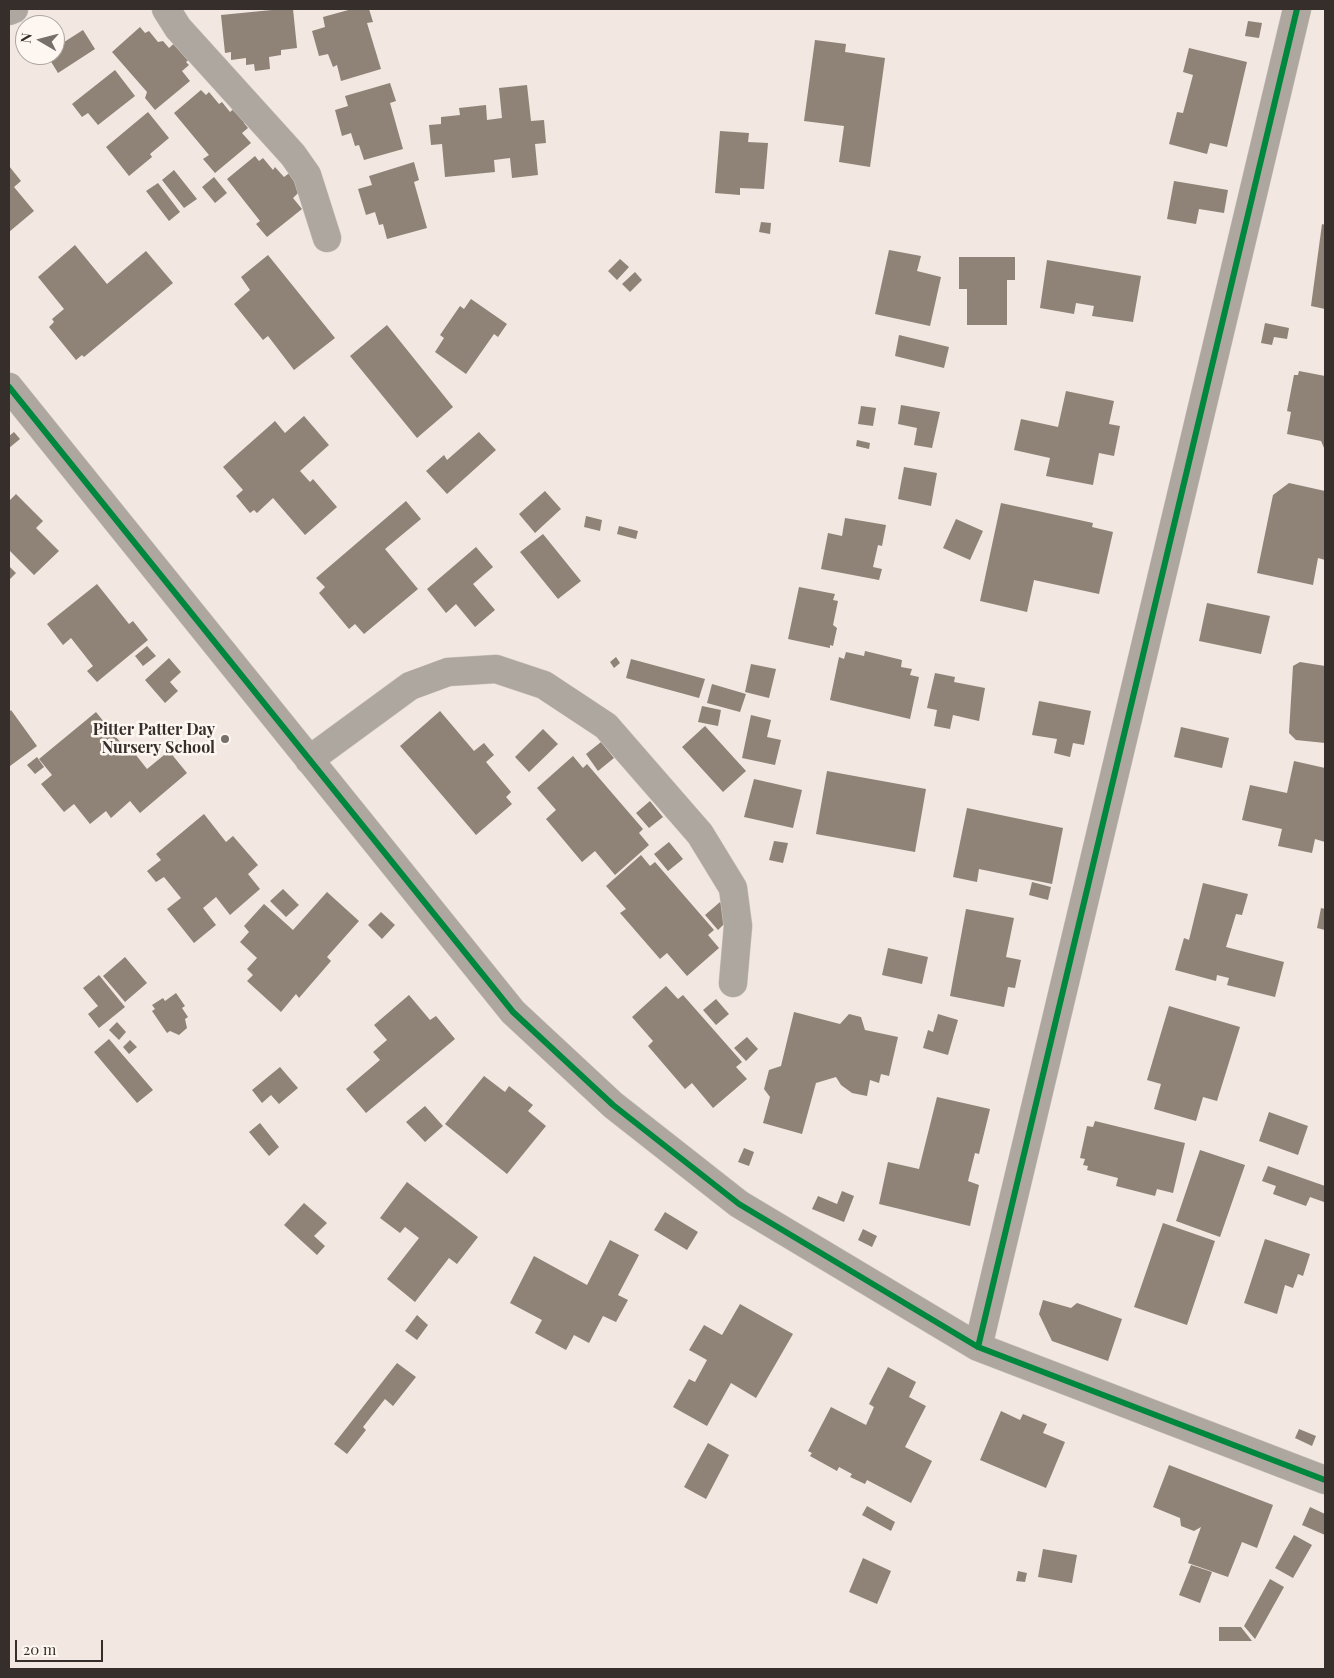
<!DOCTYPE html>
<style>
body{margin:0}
#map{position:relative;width:1334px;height:1678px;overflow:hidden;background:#f2e7e1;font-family:"Playfair Display",serif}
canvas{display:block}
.frame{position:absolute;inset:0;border:10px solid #352e2a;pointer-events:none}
.north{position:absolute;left:15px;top:15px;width:50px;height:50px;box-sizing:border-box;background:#fdf6f1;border:1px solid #ada6a1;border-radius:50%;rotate:278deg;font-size:14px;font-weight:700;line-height:20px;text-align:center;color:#352e2a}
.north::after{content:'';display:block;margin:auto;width:18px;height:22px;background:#776f6a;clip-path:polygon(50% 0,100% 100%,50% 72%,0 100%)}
.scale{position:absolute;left:15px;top:1640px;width:88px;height:22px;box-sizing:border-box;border:2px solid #352e2a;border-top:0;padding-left:6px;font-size:15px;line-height:18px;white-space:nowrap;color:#352e2a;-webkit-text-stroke:4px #fdf6f1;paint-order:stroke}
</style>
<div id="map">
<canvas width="1334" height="1678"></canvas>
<div class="frame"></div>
<div class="north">N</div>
<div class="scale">20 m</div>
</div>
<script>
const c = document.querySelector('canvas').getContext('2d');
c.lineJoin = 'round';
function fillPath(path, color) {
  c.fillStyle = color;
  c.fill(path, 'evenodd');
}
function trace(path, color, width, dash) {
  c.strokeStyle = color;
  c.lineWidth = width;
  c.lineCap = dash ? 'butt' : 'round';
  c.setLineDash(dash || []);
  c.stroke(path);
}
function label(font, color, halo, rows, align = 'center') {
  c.font = font + ' "Playfair Display",serif';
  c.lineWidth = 5;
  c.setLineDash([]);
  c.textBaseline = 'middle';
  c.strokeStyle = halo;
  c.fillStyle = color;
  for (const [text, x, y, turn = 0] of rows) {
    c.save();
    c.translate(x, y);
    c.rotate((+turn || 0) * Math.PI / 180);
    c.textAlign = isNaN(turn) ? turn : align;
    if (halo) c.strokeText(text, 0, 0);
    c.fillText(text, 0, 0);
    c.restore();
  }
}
const building = new Path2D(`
 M282 9H293L297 48 281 50V55L269 57 270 69 255 71 254 64 246 65V58L231 60V52L225 53 221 15Z
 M352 9H369L373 22 367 23 381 69 341 81 337 65 333 67 328 54 319 56 312 31 325 27 323 17Z
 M1248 21 1262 23 1259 38 1245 36Z
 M140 27 145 33 149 31 158 42 163 41 169 48 178 40 192 57 186 62 189 65 182 71 190 81 155 110 145 98 147 92 112 52Z
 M83 30 95 49 58 73 47 55H55V35L61 44Z
 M815 40 846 44 845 52 885 58 870 167 839 162 844 126 804 121Z
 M1189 48 1247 62 1227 147 1210 143 1207 154 1169 144 1177 112 1183 113 1193 75 1183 72Z
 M115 70 135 96 98 125 88 113 82 117 72 104Z
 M390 83 396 101 390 103 403 149 364 160 359 145 355 146 351 133 342 136 335 110 348 106 345 96Z
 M527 85 531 121 544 120 546 143 535 144 538 175 512 178 510 158 494 160 495 172 445 177 442 144 431 145 429 125 441 124V117L460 115 459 108 486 105 487 120 502 118 499 88Z
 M201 90 206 95 209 92 219 104 222 102 230 112 238 105 250 119 244 123 248 128 242 133 251 143 215 173 203 159 209 155 174 113Z
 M148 112 169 138 150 154 152 157 129 176 106 147Z
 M720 131 749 133 748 142 768 143 764 189 740 188V195L715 193Z
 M255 156 259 161 263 158 273 170 275 167 284 177 292 171 302 184 297 189 299 192 293 198 302 209 267 237 256 224 260 221 227 179Z
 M414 162 419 180 414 182 427 228 387 239 383 224 379 225 375 212 366 215 358 189 372 185 369 176Z
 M9 166 21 181 14 187 34 211 9 232Z
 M174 170 197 199 184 208 162 180Z
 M214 177 227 193 215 203 202 187Z
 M1174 181 1228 190 1224 213 1199 209 1196 224 1167 219Z
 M158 183 180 212 169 221 146 191Z
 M761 222 771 223 770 234 759 232Z
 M1322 224 1325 225V309L1311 306Z
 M75 245 107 284 146 251 173 283 84 357 82 355 76 360 49 327 54 322 52 319 64 309 38 277Z
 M889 250 921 256 917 271 941 277 930 326 875 314Z
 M268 255 335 338 294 370 268 336 263 340 234 304 250 290 241 277Z
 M959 257H1015V280H1007V325H967V289H959Z
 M620 259 629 267 617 280 608 271Z
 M1047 260 1141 276 1133 322 1092 316 1094 306 1076 303 1074 314 1040 308Z
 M635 272 642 280 630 292 622 284Z
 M471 299 507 324 498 337 494 334 466 374 435 352 444 338 440 335 460 306 464 309Z
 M1265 323 1289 328 1287 339 1274 337 1272 345 1261 343Z
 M387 325 453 407 417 438 350 356Z
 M899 335 949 347 944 368 895 356Z
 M1299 371 1325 376V450L1321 441 1287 434 1291 412 1287 411 1294 375H1298Z
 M1066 391 1114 401 1109 424 1120 426 1114 456 1099 453 1093 485 1046 476 1050 458 1014 450 1021 419 1058 427Z
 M901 405 940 412 932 448 914 445 917 428 898 424Z
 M861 406 876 408 873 426 858 424Z
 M304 416 329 445 300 471 310 482 313 479 337 507 305 535 273 498 257 513 254 510 250 513 236 496 243 490 223 467 275 421 285 433Z
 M14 432 20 439 9 448V436Z
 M479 432 496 450 447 494 426 471 444 455 447 460Z
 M857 440 870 443 869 449 856 446Z
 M904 467 937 473 931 506 898 499Z
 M1289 483 1325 491V560L1318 558 1313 585 1257 573 1273 495Z
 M545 491 561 509 535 533 519 514Z
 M16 494 43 521 36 528 59 551 34 575 9 550V501Z
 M406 501 421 519 385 549 418 589 364 634 355 624 349 629 319 593 325 587 316 578Z
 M1001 503 1093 523 1092 527 1113 532 1099 594 1034 580 1027 612 980 601Z
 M586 516 602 520 600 531 584 527Z
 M845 518 886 525 882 546 878 545 873 567 882 569 879 580 821 569 828 533 842 536Z
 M956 519 983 531 970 560 943 548Z
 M619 526 638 531 636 539 617 534Z
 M543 534 581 581 558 599 520 552Z
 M476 547 493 567 473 584 495 610 475 627 456 604 446 613 427 589Z
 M9 566 16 573 9 580Z
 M97 584 129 624 133 621 148 640 97 682 87 671 93 666 71 638 63 645 47 624Z
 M799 587 835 594 833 600 838 601 833 625 837 628 833 646 830 645V648L788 639Z
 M1207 603 1270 616 1261 654 1199 641Z
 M147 646 156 656 143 666 135 656Z
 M865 651 902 660 901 667 912 669 910 675 919 677 910 719 830 700 839 657 844 659 846 652 864 656Z
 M616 657 620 663 614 668 610 662Z
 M169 658 181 672 170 682 178 691 165 703 145 680Z
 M631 659 705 679 699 698 626 678Z
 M1300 662 1325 666V743L1296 740 1289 733 1293 666Z
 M751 664 776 669 769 698 745 692Z
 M935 673 955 677 954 682 985 688 979 721 953 715 950 729 934 726 937 710 927 708Z
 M712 684 746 694 740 712 707 703Z
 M1039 701 1091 711 1084 745 1073 743 1070 757 1054 753 1057 739 1032 735Z
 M702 706 721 710 718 726 698 722Z
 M11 710 37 746 10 766 9 712Z
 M440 711 474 751 484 743 494 755 486 762 511 792 506 797 512 804 476 835 400 746Z
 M96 712 129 753 132 750 147 769 169 751 187 773 140 813 130 801 111 818 106 811 90 824 74 804 64 812 41 784 52 775 39 759Z
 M751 715 771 720 767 737 781 740 775 765 742 758Z
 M705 726 746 771 723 792 682 747Z
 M1181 727 1229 738 1222 768 1174 757Z
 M543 729 558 744 529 772 515 757Z
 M601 742 614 758 598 771 586 754Z
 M573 756 583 768 587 764 643 829 639 833 649 845 615 875 595 851 582 862 546 819 556 810 537 788Z
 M37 757 44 767 35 774 27 765Z
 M1294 761 1325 768V842L1315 839 1312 853 1278 846 1282 829 1242 820 1250 785 1287 793Z
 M827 771 926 789 915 852 816 834Z
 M754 779 802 790 793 828 744 817Z
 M650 801 663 817 649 828 636 813Z
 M967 808 1063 828 1052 884 979 869 977 882 953 877Z
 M204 814 226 842 233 836 258 865 248 874 260 889 230 915 216 897 203 908 216 925 194 943 167 909 181 898 164 877 156 882 147 871 161 860 156 854Z
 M774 841 788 843 783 863 769 860Z
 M669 842 683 859 668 871 654 854Z
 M641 855 650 866 655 862 714 930 708 935 719 948 687 976 667 953 660 959 620 913 626 909 606 886Z
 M1032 882 1051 887 1048 900 1029 895Z
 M1203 883 1248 894 1242 915 1236 914 1226 947 1284 962 1275 997 1227 985 1229 978 1217 975 1216 981 1175 970 1184 938 1189 940Z
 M283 889 299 905 286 917 270 901Z
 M327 892 359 921 327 957 331 961 299 998 296 994 281 1012 247 981 253 975 247 969 257 958 240 942 249 932 244 926 264 904 293 930Z
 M720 902 732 916 718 930 705 915Z
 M1321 908 1325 909V930L1317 928Z
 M966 909 1014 918 1006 957 1021 960 1015 988 1008 987 1004 1007 950 996Z
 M381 912 395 925 382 939 368 925Z
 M888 948 928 957 922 984 882 975Z
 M125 957 147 983 125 1002 103 976Z
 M99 975 125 1007 99 1028 88 1014 98 1006 83 988Z
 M666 986 678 999 683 995 742 1062 736 1067 747 1079 713 1108 692 1083 685 1089 648 1046 653 1041 632 1017Z
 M176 993 185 1006 182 1008 188 1017 185 1019 187 1028 179 1035 170 1031 167 1033 152 1011 155 1009 152 1005 163 998 165 1001Z
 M409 995 430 1020 436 1016 455 1039 366 1113 346 1089 380 1060 373 1052 387 1040 374 1025Z
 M716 999 729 1014 716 1025 703 1010Z
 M1169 1006 1240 1027 1217 1101 1203 1097 1196 1121 1154 1109 1161 1084 1147 1080Z
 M794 1012 840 1024 849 1014 861 1017 865 1030 898 1037 889 1076 881 1074 879 1083 870 1080 867 1096 852 1093 841 1085 836 1077 816 1083 802 1134 763 1123 770 1097 764 1089 769 1070 781 1066Z
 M938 1014 958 1020 948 1055 923 1048 928 1030 933 1032Z
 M117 1022 126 1032 119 1040 109 1030Z
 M747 1037 758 1049 746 1061 734 1048Z
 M109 1039 153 1090 137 1103 94 1052Z
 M130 1040 137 1047 129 1054 123 1047Z
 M280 1067 298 1088 279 1104 271 1095 262 1103 252 1090Z
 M484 1076 505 1092 509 1086 533 1105 528 1111 546 1126 507 1174 445 1124Z
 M937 1097 990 1109 979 1154 975 1153 968 1181 979 1185 970 1226 879 1204 888 1162 919 1169Z
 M425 1106 443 1126 425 1142 406 1122Z
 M1269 1112 1308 1126 1298 1155 1259 1141Z
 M1095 1121 1185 1143 1173 1193 1157 1189 1155 1196 1116 1186 1118 1178 1087 1170 1088 1166 1083 1165 1085 1159 1080 1158 1087 1126 1093 1127Z
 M260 1123 279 1147 269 1156 249 1132Z
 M744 1148 754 1152 749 1166 738 1162Z
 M1200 1150 1245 1165 1220 1237 1176 1221Z
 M1268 1166 1325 1186 1324 1202 1310 1197 1306 1206 1273 1194 1276 1186 1262 1181Z
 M407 1182 478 1237 457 1264 449 1258 415 1302 387 1279 419 1238 405 1227 400 1233 380 1218Z
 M842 1191 854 1196 844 1222 812 1209 818 1196 837 1204Z
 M304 1203 327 1223 314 1236 325 1246 317 1255 284 1225Z
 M665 1212 698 1232 687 1250 654 1230Z
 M1163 1223 1215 1241 1187 1325 1134 1307Z
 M863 1229 877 1236 872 1247 858 1240Z
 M1265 1239 1310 1254 1303 1276 1298 1274 1293 1288 1285 1285 1277 1314 1244 1303Z
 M610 1240 639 1255 618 1295 628 1300 616 1322 603 1316 589 1343 574 1335 566 1350 535 1333 542 1320 510 1303 534 1256 587 1285Z
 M1043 1300 1071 1308 1077 1303 1122 1319 1108 1361 1052 1341 1039 1314Z
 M740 1304 793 1334 756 1398 731 1383 707 1426 673 1407 689 1379 695 1382 707 1360 689 1350 704 1325 722 1335Z
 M417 1315 428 1325 417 1340 405 1331Z
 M397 1363 416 1377 393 1406 385 1399 363 1427 366 1430 347 1454 334 1444Z
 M888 1367 916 1382 909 1397 926 1406 905 1447 932 1461 911 1503 867 1480 865 1484 850 1477 852 1474 839 1467 837 1471 810 1456 812 1453 808 1451 831 1407 866 1425 874 1407 869 1404Z
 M1001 1411 1020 1420 1023 1414 1047 1424 1043 1433 1065 1442 1046 1488 980 1460Z
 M1299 1429 1316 1436 1312 1446 1295 1438Z
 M708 1443 729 1455 706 1499 684 1487Z
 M1169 1465 1273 1505 1257 1548 1242 1542 1228 1577 1188 1563 1201 1527 1194 1531 1181 1526 1180 1518 1153 1507Z
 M867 1506 895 1522 891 1531 862 1515Z
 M1310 1507 1325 1514V1535L1302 1525Z
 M1294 1535 1312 1545 1293 1578 1275 1568Z
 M1043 1549 1077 1555 1072 1583 1038 1577Z
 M863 1558 891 1571 877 1604 849 1592Z
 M1191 1565 1212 1572 1200 1603 1179 1595Z
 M1018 1571 1027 1573 1025 1582 1016 1581Z
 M1270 1579 1284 1587 1255 1639 1244 1626Z
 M1219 1627H1241L1252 1641H1219Z`);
const minor = new Path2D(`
 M166 9 178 28 293 155 307 175 327 238
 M9 11 14 9
 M9 387 513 1012 613 1105 739 1204 978 1347 1325 1480
 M309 760 410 686 448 672 496 669 544 685 606 726 700 834 733 888 738 926 733 983
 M978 1347 1297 9`);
const cycleway = new Path2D(`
 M9 387 513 1012 613 1105 739 1204 978 1347 1325 1480
 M978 1347 1297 9`);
const markers = [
 [225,739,5,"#776f6a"]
];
const poiNames = [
 ["Pitter Patter Day",215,730],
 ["Nursery School",215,748]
];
fillPath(building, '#8e8376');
trace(minor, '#cbc3be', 29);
trace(minor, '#aea7a0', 28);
trace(cycleway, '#00873e', 6);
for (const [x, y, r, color] of markers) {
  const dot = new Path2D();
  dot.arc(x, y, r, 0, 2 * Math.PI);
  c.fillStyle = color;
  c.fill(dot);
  trace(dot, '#fdf6f1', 2);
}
label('bold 16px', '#352e2a', '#fdf6f1', poiNames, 'right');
</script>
